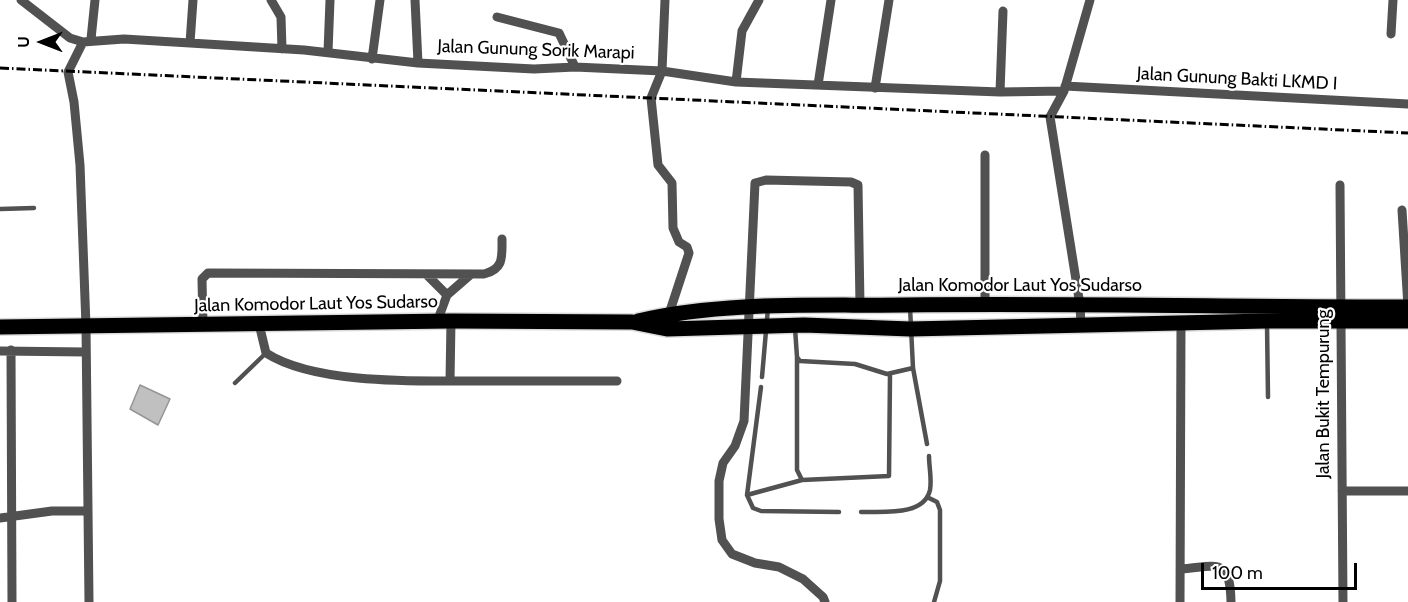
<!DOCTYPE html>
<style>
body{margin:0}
#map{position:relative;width:1408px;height:602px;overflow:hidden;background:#fff;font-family:Cabin,sans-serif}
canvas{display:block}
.north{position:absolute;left:12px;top:12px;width:60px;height:60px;-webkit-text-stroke:4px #fff;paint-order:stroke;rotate:270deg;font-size:16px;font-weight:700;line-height:24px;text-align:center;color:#000}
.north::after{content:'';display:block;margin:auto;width:21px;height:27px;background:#000;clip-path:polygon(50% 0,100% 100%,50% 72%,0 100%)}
.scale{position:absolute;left:1201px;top:563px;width:156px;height:27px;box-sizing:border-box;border:3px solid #000;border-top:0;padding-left:8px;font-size:18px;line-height:21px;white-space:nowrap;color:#000;-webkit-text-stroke:4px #fff;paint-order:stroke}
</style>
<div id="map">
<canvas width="1408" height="602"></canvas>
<div class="north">U</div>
<div class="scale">100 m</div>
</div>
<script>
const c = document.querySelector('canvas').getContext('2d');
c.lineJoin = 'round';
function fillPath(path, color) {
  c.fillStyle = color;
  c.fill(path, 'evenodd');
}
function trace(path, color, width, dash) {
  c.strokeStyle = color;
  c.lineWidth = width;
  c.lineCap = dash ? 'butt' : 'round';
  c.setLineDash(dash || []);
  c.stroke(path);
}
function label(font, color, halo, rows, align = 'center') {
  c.font = font + ' Cabin,sans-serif';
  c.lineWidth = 4.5;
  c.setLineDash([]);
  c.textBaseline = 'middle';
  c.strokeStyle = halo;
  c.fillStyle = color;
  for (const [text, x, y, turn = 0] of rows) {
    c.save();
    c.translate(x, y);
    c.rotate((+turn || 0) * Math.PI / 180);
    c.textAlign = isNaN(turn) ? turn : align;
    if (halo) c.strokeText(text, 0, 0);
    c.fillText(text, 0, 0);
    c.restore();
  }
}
const building = new Path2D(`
 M140 385 170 399 158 425 130 409Z`);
const service = new Path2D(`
 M0 209 34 208
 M910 307 913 368 927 444
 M1267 324 1268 397
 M795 328 797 357 800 361 855 364 887 374 913 368
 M797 357V470L802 480 889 476 890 374
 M762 377 768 308
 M235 383 266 353
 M761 387 747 495 753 508 761 511 839 512
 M747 495 802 480
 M927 497 937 502 940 510V581L934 602
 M861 512C881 511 924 517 930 490 932 479 929 467 929 456`);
const minor = new Path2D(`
 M21 0 70 38 83 42 124 39 190 43 304 50 418 63 534 69 575 67 662 71 736 82 1000 92 1064 91
 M271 0 281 17 282 49
 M415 0 418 63
 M665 0 662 71 651 98 658 165 672 183 673 228 679 242 687 247 689 253 668 317
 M497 17 559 33 575 67
 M1391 34 1393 0
 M91 39 95 0
 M83 42 68 72 74 102 80 165 86 326 89 602
 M190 43 193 0
 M328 52 330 0
 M372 59 380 0
 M736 82 742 31 759 0
 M818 85 831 0
 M1065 86 1408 104
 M875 88 889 0
 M1000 92 1003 11
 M985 155V304
 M1340 185 1343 602
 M1402 210 1408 307
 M427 275 447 295
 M437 322 447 295 470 275
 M259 324 266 353C316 385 420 381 479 381 525 381 571 381 617 381
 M203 325 202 279 208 273 484 274C504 269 502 257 502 239
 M1081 325 1080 305 1050 117 1064 91 1090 0
 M11 350 12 602
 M0 351 86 352
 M450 381 451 321
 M1342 491H1408
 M0 518 52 511H88
 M1181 569C1218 566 1230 557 1231 602
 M825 602 823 597 803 579 779 567 755 563 732 554 722 540 719 519V481L723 463 735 446 744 421 755 183 766 180 851 182 858 185 860 305
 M1180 602 1181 322`);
const trunk = new Path2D(`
 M638 321C724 301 817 306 905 305 1072 303 1240 307 1408 307
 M0 327 451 321 632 322 667 329 804 325 910 329 1266 321H1408`);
const rail = new Path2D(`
 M0 68 1408 133`);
const streetNames = [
 ["Jalan Gunung Sorik Marapi",536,50,2],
 ["Jalan Gunung Bakti LKMD I",1237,79,3],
 ["Jalan Komodor Laut Yos Sudarso",1020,286],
 ["Jalan Komodor Laut Yos Sudarso",316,304,-1],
 ["Jalan Bukit Tempurung",1324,394,-90]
];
fillPath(building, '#c0c0c0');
trace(building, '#959595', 1.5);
trace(trunk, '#dbdbdb', 18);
trace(service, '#515151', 4.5);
trace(minor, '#515151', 9);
trace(trunk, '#000', 15);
trace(rail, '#000', 3, [9, 3, 1.5, 3]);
label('18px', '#000', '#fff', streetNames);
</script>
